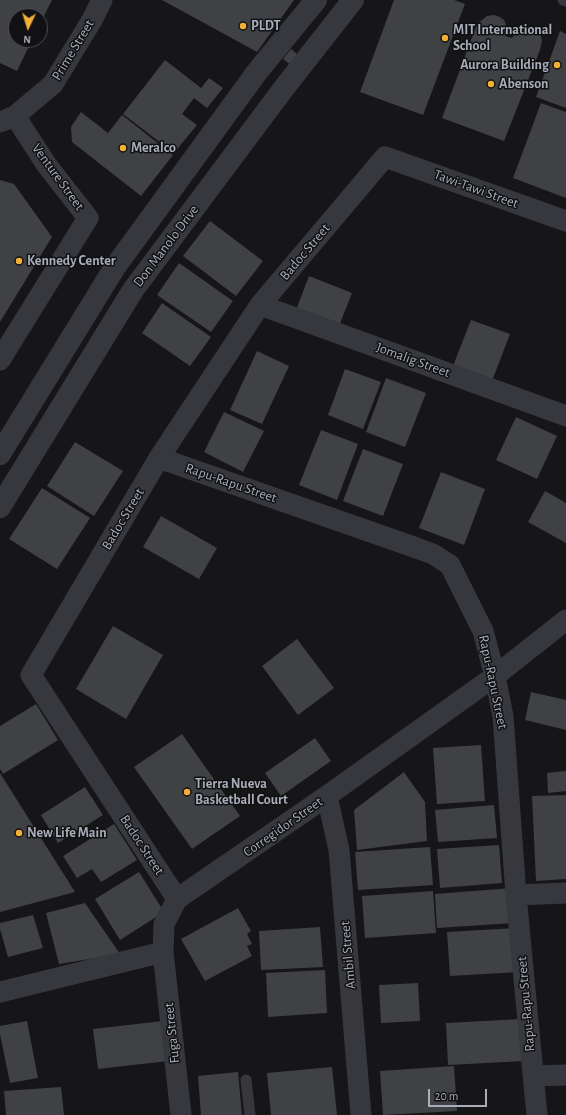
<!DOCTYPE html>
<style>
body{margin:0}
#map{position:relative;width:566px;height:1115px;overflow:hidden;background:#161618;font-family:"Alegreya Sans",sans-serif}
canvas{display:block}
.north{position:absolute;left:8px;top:8px;width:40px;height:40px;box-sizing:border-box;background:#111113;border:1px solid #4d4f55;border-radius:50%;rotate:184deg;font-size:11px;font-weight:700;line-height:16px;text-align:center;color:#a8adb8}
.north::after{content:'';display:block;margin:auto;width:14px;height:18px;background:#f2b134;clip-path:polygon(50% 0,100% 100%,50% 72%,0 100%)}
.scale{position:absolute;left:428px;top:1089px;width:59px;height:18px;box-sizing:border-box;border:2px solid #a8adb8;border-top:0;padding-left:5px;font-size:12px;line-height:14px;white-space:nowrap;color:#a8adb8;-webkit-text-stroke:3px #111113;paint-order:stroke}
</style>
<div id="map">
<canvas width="566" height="1115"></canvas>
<div class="north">N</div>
<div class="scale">20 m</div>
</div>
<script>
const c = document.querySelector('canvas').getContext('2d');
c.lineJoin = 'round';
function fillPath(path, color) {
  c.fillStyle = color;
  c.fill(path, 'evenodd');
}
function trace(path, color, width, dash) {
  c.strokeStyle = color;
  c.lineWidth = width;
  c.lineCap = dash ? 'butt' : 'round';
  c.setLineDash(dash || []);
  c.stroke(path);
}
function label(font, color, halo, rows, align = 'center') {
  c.font = font + ' "Alegreya Sans",sans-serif';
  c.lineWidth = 3;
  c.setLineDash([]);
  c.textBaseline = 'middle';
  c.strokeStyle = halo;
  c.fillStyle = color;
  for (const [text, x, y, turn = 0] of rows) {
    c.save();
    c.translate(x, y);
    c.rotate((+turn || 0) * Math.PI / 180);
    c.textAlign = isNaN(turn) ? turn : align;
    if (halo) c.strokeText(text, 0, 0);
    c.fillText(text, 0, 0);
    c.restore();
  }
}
const building = new Path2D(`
 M0 0H52L40 24V16H16V40H32L17 71 0 63Z
 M162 0H294L257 52Z
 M394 0H454L465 4 423 115 360 92Z
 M494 15 500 17 504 20 506 25 505 36 512 38 519 28H527L535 30 541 36 542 41 540 50 504 141 442 118 477 24 487 16Z
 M560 31 566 34V108L536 97Z
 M291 49 298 55 291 65 283 59Z
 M165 60 201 88 209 78 223 88 207 108 194 98 182 114 197 125 174 153 123 114Z
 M541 103 566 112V198L513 178Z
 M81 112 108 133 122 115 173 155 141 196 72 142 71 127Z
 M0 180 14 184 52 237 0 322Z
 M210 221 263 261 236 296 183 256Z
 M179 263 233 301 211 332 157 295Z
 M309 276 352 293 339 326 296 310Z
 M162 303 211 337 190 366 142 333Z
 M471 320 510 334 492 381 453 366Z
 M257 351 289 366 262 424 230 410Z
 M345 369 381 382 363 429 328 415Z
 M386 378 426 393 405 447 366 432Z
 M224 412 264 431 243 472 204 452Z
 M516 417 557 436 537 479 496 460Z
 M321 430 358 444 337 500 299 485Z
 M75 442 123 471 94 516 47 486Z
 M363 449 403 464 383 516 343 501Z
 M441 472 485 489 464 545 419 528Z
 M42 488 90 518 57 569 9 539Z
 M545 491 566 503V543L528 522Z
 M161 516 217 548 199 579 143 547Z
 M113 626 163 655 126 719 76 689Z
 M297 639 334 688 298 715 262 666Z
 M531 692 566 700V730L525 720Z
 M36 704 58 740 3 774 0 769V726Z
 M182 734 240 816 192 849 134 767Z
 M315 738 331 761 281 796 265 773Z
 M481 745 485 801 437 804 433 748Z
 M566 771V791L548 793 547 773Z
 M404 772 425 802 427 841 357 850 354 810Z
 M0 773 75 892 0 912Z
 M85 787 103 815 58 843 41 815Z
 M566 795V879L536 881 532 796Z
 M494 805 497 838 438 842 435 810Z
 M114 824 137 860 101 882 92 869 77 878 63 856Z
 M499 845 502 883 440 888 437 849Z
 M430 847 433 885 358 890 355 852Z
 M139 872 164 912 120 940 95 899Z
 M512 888 514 923 437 928 435 894Z
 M433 891 436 933 365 938 362 896Z
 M85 903 120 954 59 964 46 913Z
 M238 908 251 931 247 934 252 944 247 946 252 956 205 981 181 939Z
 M33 915 43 948 8 957 0 929V923Z
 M320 927 323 967 261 970 259 931Z
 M516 928 519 972 450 976 447 932Z
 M325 970 327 1013 268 1017 266 973Z
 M418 983 420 1021 381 1023 379 985Z
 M521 1019 524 1061 448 1065 446 1023Z
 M27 1021 38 1078 10 1083 0 1034V1026Z
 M163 1021 168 1061 98 1069 93 1029Z
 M454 1066 457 1111 383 1115 380 1071Z
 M332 1067 337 1115H271L267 1073Z
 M238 1072 242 1115H201L198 1076Z
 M61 1087 64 1115H6L4 1091Z`);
const service = new Path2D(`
 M563 0 566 1
 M246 1080 250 1115`);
const minor = new Path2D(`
 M0 122 15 116 53 84 92 20 102 0
 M260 305 566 416
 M0 360 88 218 46 164 15 116
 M159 458 411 546 433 554 450 565 483 631 495 676 503 716 516 895 537 1115
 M327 796 339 850 361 1115
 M516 895 566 893
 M177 899 31 675 159 458 260 305 385 157 566 221
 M0 992 163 952
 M533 1076 566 1075
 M181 1115 163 952 164 924 177 899 327 796 495 676 566 620`);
const tertiary = new Path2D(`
 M0 454 115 267 257 72 316 0
 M0 507 133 290 284 88 353 0`);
const markers = [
 [243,26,4,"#f2b134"],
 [445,38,4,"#f2b134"],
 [557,65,4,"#f2b134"],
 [491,84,4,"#f2b134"],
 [123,148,4,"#f2b134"],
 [19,261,4,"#f2b134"],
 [187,792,4,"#f2b134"],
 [19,833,4,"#f2b134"]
];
const poiNames = [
 ["PLDT",251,26],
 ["MIT International",453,30],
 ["School",453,46],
 ["Aurora Building",549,65,"right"],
 ["Abenson",499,84],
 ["Meralco",131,148],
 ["Kennedy Center",27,261],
 ["Tierra Nueva",195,784],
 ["Basketball Court",195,800],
 ["New Life Main",27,833]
];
const streetNames = [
 ["Prime Street",73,50,-59],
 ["Venture Street",58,177,54],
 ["Tawi-Tawi Street",476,189,20],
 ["Don Manolo Drive",166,246,-53],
 ["Badoc Street",305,252,-50],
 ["Jomalig Street",413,360,20],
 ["Rapu-Rapu Street",231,483,19],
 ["Badoc Street",123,519,-59],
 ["Rapu-Rapu Street",493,682,78],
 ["Corregidor Street",283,827,-35],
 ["Badoc Street",142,845,57],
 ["Ambil Street",348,955,-95],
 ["Rapu-Rapu Street",526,1004,-95],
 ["Fuga Street",172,1033,-96]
];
fillPath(building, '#404145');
trace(service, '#37383d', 11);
trace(minor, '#37383d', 21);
trace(tertiary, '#37383d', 22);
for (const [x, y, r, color] of markers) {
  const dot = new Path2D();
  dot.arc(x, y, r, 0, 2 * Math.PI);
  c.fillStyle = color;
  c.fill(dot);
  trace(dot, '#111113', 1.5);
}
label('bold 14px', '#a8adb8', '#111113', poiNames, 'left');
label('14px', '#a8adb8', '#111113', streetNames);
</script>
